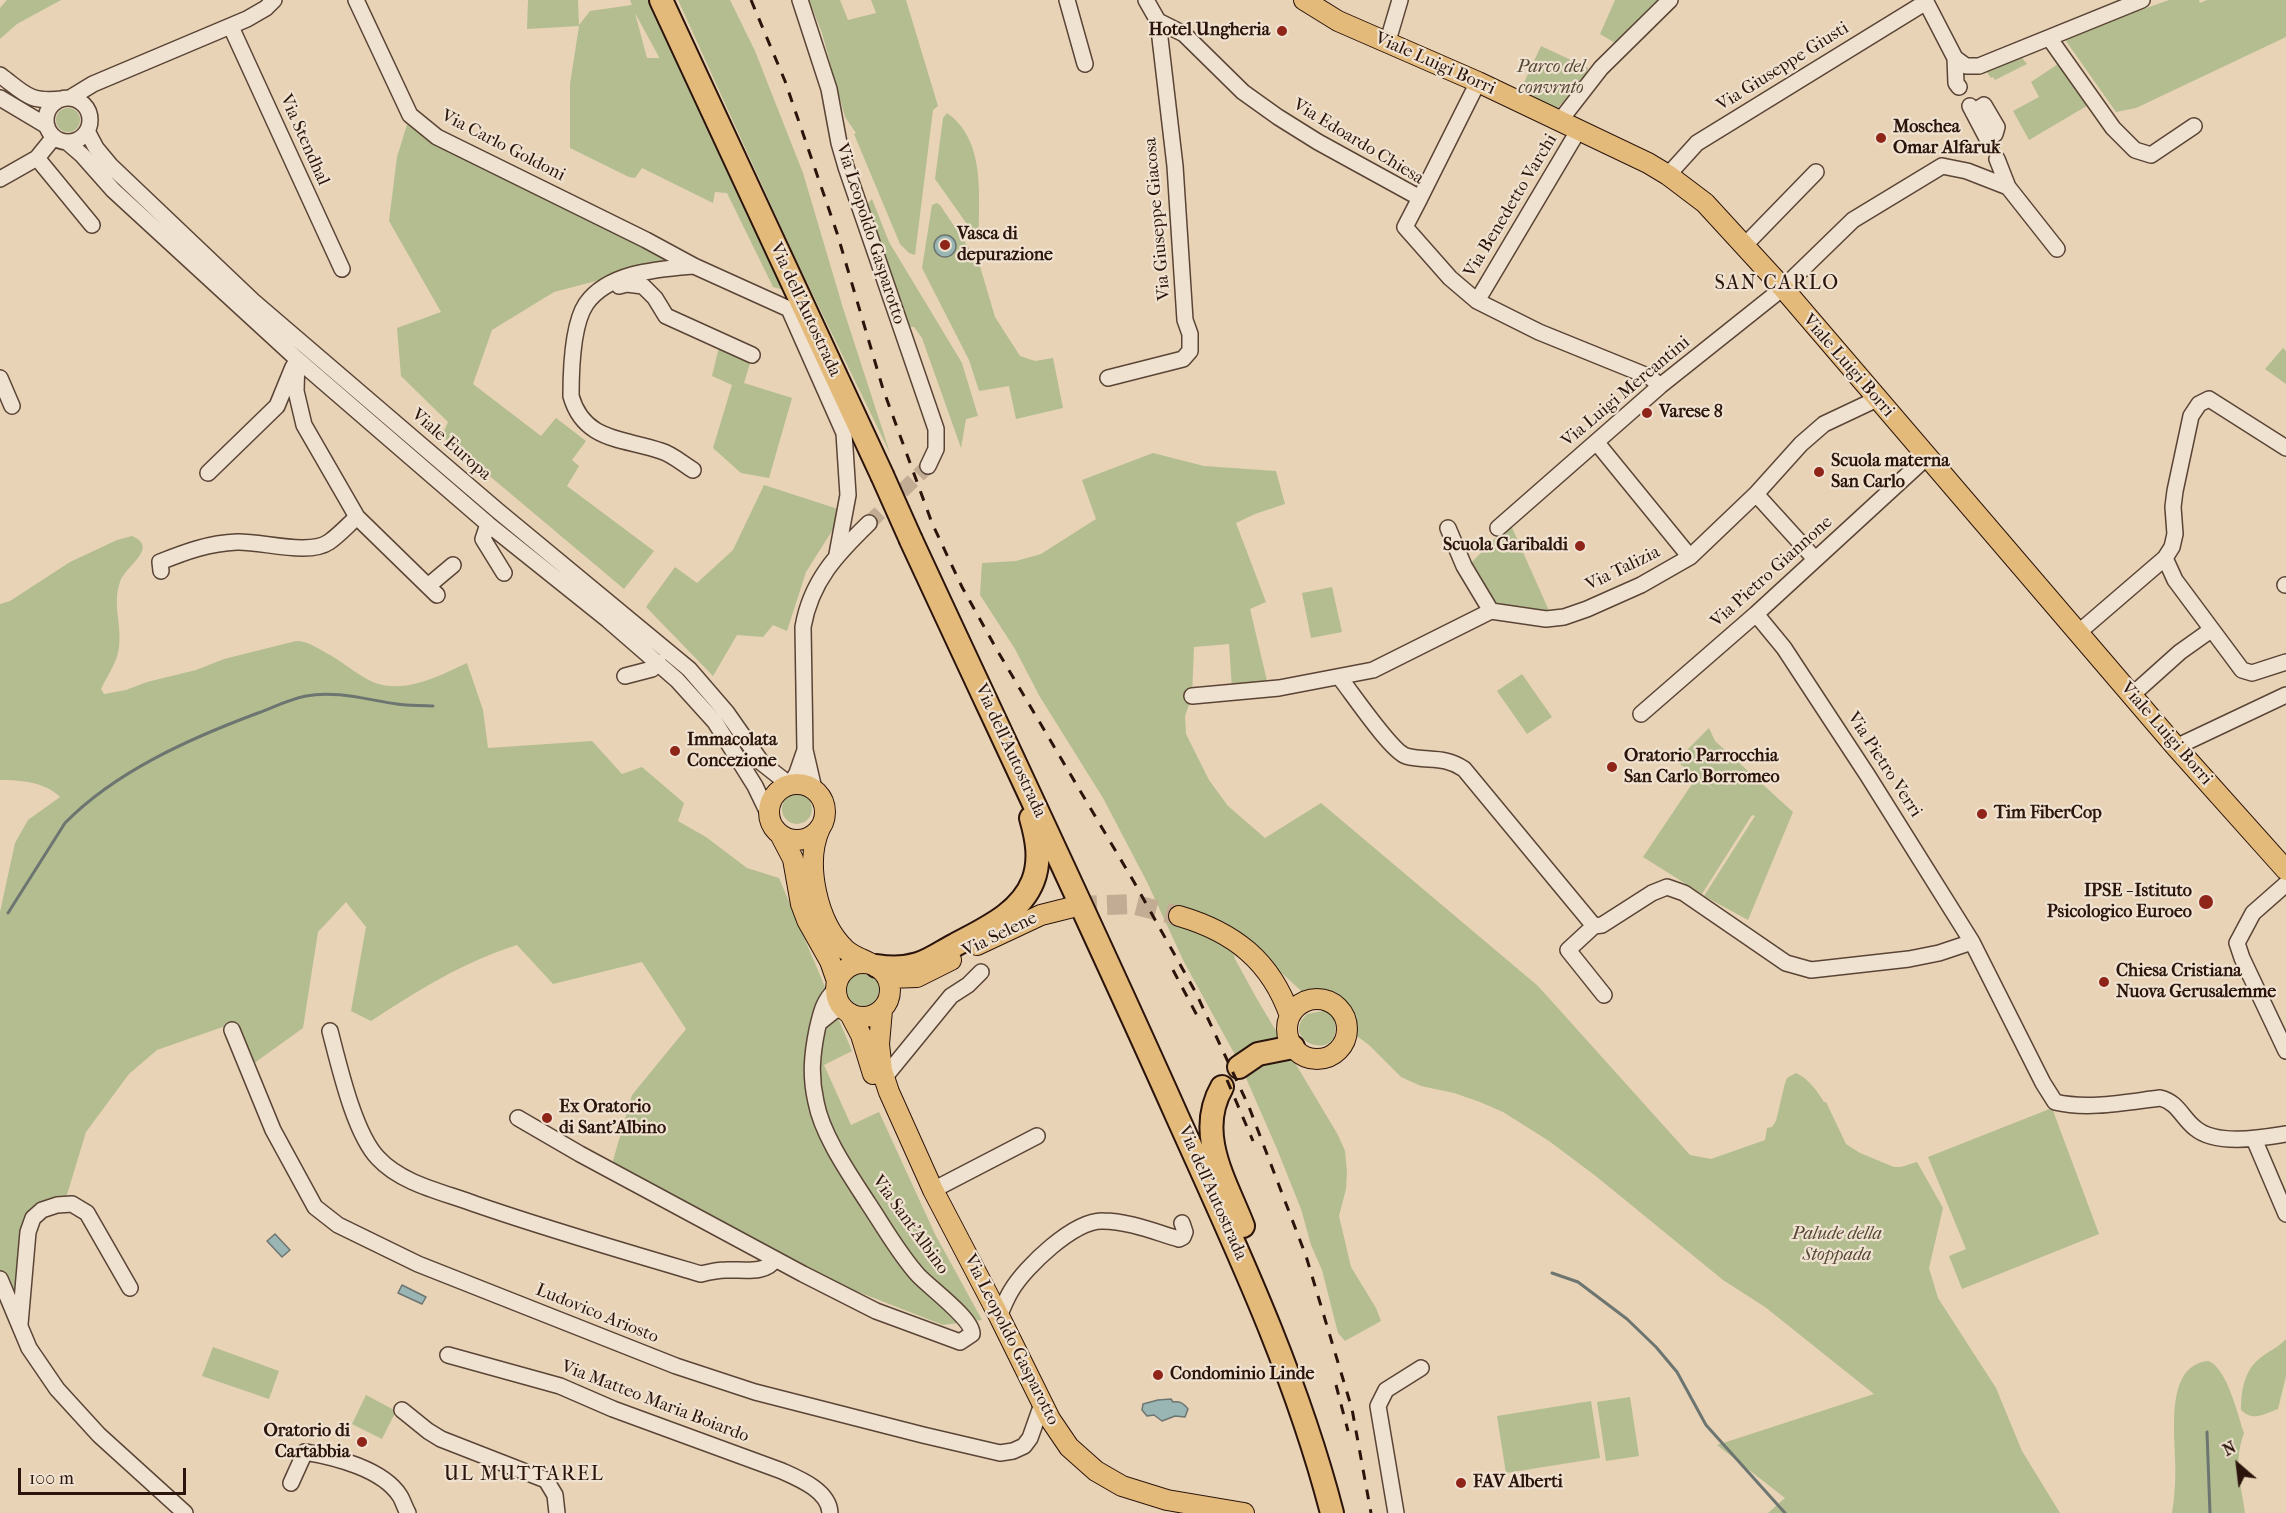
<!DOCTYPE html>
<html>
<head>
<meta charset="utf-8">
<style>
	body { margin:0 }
	#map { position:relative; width:2286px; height:1513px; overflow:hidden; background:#e8d3b6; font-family:"IM FELL French Canon",serif }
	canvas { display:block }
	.north { position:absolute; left:2208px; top:1435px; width:60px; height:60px; -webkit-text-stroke:4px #f0e2d0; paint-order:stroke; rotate:332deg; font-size:16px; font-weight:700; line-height:24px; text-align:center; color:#2b140b }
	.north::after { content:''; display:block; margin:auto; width:21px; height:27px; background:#2b140b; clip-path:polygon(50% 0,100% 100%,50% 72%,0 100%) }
	.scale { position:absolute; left:18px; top:1468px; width:168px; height:27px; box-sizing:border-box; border:3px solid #2b140b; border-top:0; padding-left:8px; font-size:18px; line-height:21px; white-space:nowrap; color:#2b140b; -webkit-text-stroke:4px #f0e2d0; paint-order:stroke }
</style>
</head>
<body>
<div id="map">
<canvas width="2286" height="1513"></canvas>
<div class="north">N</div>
<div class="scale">100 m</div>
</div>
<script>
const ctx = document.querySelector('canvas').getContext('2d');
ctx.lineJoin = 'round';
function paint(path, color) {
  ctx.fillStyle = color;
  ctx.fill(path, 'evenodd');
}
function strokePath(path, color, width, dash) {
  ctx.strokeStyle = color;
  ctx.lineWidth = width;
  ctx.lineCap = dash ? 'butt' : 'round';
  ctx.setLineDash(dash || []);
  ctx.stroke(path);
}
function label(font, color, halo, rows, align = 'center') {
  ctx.font = font + ' "IM FELL French Canon",serif';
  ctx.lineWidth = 4.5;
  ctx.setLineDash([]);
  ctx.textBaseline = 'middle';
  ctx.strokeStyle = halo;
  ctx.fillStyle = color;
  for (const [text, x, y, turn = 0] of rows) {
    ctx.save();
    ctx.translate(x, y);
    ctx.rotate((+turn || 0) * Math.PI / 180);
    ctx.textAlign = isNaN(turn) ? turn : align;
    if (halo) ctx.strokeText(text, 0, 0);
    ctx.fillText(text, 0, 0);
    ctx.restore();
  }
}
paint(new Path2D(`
	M 7,0 L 61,0 L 17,24 L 0,39 L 0,8 Z
	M 528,0 L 578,0 L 579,25 L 590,11 L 632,5 L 630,0 L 652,0 L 787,291 L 773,287 L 727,193 L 715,192 L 713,203 L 642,168 L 635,178 L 629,177 L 570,148 L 570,84 L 579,26 L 527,29 ZM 635,13 L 659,57 L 659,58 L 647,58 Z
	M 678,0 L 730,0 L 755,51 L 803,173 L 843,308 L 890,453 L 797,262 Z
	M 809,0 L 840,0 L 848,20 L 876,13 L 871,0 L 906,0 L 938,106 L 933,110 L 915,255 L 909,253 L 900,244 L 854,134 L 856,133 L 845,117 L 822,33 Z
	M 1615,0 L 1664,0 L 1615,43 L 1600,34 Z
	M 2169,0 L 2199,0 L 2200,3 L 2207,0 L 2286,0 L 2286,37 L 2136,108 L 2116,112 L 2066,41 L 2068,36 Z
	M 1541,46 L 1588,68 L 1585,76 L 1557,109 L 1521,89 Z
	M 2022,58 L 2027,64 L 1995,80 L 1993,77 L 1991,78 L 1986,71 Z
	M 2061,62 L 2090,104 L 2029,140 L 2013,111 L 2039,97 L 2031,82 Z
	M56 120a12 12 0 1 1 24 0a12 12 0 1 1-24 0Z
	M 947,113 C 987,141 978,197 979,241 L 935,179 L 943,118 Z
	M 410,115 L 680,259 L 554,292 L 492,330 L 473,384 L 541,436 L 556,418 L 586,441 L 572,460 L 579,466 L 567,486 L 654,551 L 624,589 L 442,436 L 448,422 L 401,376 L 397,328 L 441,312 L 389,221 L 397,157 Z
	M 872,199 L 889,242 L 962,363 L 978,416 L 966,419 L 961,448 L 922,338 L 914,327 L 905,326 L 866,205 Z
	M 937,203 L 940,205 L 979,263 L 995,317 L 1020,356 L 1035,361 L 1053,358 L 1063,408 L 1016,419 L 1009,386 L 979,391 L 969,360 L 922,268 L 932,205 Z
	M 719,347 L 750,363 L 744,383 L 792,398 L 769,478 L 741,473 L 713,448 L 732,385 L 712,376 Z
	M 2283,348 L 2286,351 L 2286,384 L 2265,369 Z
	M 1153,453 L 1204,466 L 1276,471 L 1285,504 L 1255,514 L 1236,523 L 1266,602 L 1250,609 L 1268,685 L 1232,689 L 1229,644 L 1194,647 L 1192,696 L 1185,716 L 1186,734 L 1209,780 L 1228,806 L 1265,838 L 1321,803 L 1538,986 L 1690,1155 L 1711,1159 L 1765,1140 L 1767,1128 L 1772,1127 L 1776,1121 L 1785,1083 L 1787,1078 L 1796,1073 C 1809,1079 1817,1091 1824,1102 L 1826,1102 L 1846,1144 L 1860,1153 L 1894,1167 L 1901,1167 L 1917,1162 L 1943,1208 L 1929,1268 L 1938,1298 L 1996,1388 L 2022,1451 L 2060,1513 L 1768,1513 L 1785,1498 L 1717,1445 L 1874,1394 L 1765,1307 L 1723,1280 L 1597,1177 L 1549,1141 L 1503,1112 L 1480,1102 L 1454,1093 L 1421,1086 L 1401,1077 L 1369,1045 L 1334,1019 C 1346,1065 1276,1043 1307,1014 L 1323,1011 L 1273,965 L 1233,951 L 1235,959 L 1257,999 L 1338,1135 L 1345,1151 L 1347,1172 L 1346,1189 L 1339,1216 L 1351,1267 L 1376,1308 L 1381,1321 L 1345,1341 L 1338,1333 L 1322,1270 L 1311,1245 L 1301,1209 L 1277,1149 L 1239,1062 L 1184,962 L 1147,882 L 1103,798 L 1040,697 L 1015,649 L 980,595 L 982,563 L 1016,561 L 1041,554 L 1096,519 L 1082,480 Z
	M 764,485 L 841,510 L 832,531 L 806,572 L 787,631 L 773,625 L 763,637 L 737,635 L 713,676 L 646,607 L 675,567 L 697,583 L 733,550 Z
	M 1510,523 L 1550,613 L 1497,605 L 1470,564 Z
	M 132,536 C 160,548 125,566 120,582 C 112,603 122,625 119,647 C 118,661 107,676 101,689 L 104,694 L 126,690 L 147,682 L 196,670 L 224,659 L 296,641 C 308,641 319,649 330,655 C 342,662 353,671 365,678 C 398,698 437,677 467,663 L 483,710 L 488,748 L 592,741 L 622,774 L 642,767 L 684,803 L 678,821 L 706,837 L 747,868 L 779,878 L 852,1051 L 824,1065 L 851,1125 L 879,1112 L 935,1234 L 982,1320 L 943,1325 L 838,1284 L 612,1164 L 632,1095 L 686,1029 L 642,962 L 553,984 L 517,945 C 465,961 417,991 371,1021 L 351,1011 L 366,927 L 346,902 L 318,932 L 303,1028 L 253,1064 L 234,1023 L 157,1050 L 129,1074 L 86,1132 L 66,1198 L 39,1206 L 16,1298 L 0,1273 L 0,912 L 15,843 L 28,820 L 60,797 C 45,782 21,780 0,780 L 0,604 L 10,601 L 70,562 L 117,540 Z
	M 1332,587 L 1342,632 L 1311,638 L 1302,593 Z
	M 1522,674 L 1552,717 L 1527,734 L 1497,691 Z
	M 1709,728 L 1715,741 L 1793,812 L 1748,920 L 1704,896 L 1755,816 L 1752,815 L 1702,894 L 1643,857 L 1696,778 L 1715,790 L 1676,761 Z
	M782 809a15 15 0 1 1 30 0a15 15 0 1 1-30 0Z
	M847 990a16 16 0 1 1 32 0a16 16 0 1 1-32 0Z
	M 2052,1108 L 2099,1234 L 1962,1289 L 1949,1256 L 1966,1249 L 1928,1157 Z
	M 2286,1339 L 2286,1376 L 2278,1409 C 2263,1414 2254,1422 2241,1410 C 2241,1392 2244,1371 2259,1359 C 2268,1351 2278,1348 2286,1339 Z
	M 213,1347 L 279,1371 L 269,1399 L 202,1376 Z
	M 2208,1361 C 2227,1367 2238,1416 2244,1433 C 2233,1463 2241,1483 2245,1513 L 2172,1513 C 2175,1494 2176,1476 2175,1457 C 2175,1429 2166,1365 2208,1361 Z
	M 366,1395 L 396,1411 L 382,1439 L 352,1424 Z
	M 1630,1397 L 1639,1456 L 1606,1461 L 1597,1402 Z
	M 1591,1401 L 1600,1458 L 1506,1473 L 1497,1416 Z`), '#b3bd90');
const water = new Path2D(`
	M934 246a11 11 0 1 1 22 0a11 11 0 1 1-22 0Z
	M 275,1234 L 290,1250 L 282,1257 L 267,1241 Z
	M 402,1285 L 426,1297 L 422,1304 L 398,1293 Z
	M 1171,1399 L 1173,1402 C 1180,1401 1183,1403 1188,1409 L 1185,1417 L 1175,1416 L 1162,1421 L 1154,1415 L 1147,1416 L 1142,1410 L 1143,1404 L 1158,1400 Z`);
paint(water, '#99b6b5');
strokePath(water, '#6d7571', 1.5);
strokePath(new Path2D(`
	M 8,913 L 65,823 C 116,771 191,738 258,713 C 274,707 290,699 306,696 C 335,690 368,700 397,704 C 409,706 421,705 433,706
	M 1552,1273 L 1578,1282 L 1627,1319 L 1656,1347 L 1677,1372 L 1706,1425 L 1785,1513
	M 2207,1432 L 2210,1513`), '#6d7571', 3);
strokePath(new Path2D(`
	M 869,523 L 928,466`), '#c2ad94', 15, [15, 8]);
strokePath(new Path2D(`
	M 1077,906 L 1132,904 L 1179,916`), '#c2ad94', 20, [20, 10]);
const minor = new Path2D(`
	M 356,0 L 410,115 L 437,137 L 646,240 L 694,266 L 789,309 L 844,433 L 848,495 L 837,554
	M 800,0 L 829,89 L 839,143 L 846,167 L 936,429 L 936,449 L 928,466
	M 1067,0 L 1085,64
	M 1925,0 L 1955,58 L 1956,83 L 1959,87
	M 1158,21 L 1184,34 L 1243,92 L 1278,117 L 1318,142 L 1420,198 L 1405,227 L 1450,278 L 1477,301 L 1539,332 L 1650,377 L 1660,386
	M 231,27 L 342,269
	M 2050,39 L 2113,128 L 2135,150 L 2151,155 L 2194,126
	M 1387,44 L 1400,0
	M 1955,58 L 1966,66 L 1979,66 L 2142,0
	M 0,75 C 24,93 29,103 62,99
	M46 120a22 22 0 1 1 44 0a22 22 0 1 1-44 0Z
	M 0,98 L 47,126
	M 70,98 L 93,84 L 247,19 L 266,8 L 274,0
	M 1970,106 L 1991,146
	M 1973,112 L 1984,105 L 1997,127 L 1995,134 L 1987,138
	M 1559,122 L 1601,68 L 1670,0
	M 87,131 L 96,148 L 111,166 L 253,301 L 498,511 L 689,669 L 727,713 L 762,763 L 790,785 L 797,773 L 805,750
	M 54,137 L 37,158 L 92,225
	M 67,142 L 82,155 L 113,190 L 297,359 L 488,524 L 608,620 L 677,680 L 715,722 L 755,786 L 769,815
	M 1997,159 L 2008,187
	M 1668,175 L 1697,143 L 1926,2
	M 0,179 L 37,158
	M 1420,198 L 1478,82
	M 1744,246 L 1816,172
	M 619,286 L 627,284 L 643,286 L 655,298 L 666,316 L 752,355
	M 1477,301 L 1578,131
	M 297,359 L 296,391 L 304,425 L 357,517 L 437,595
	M 0,378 L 12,406
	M 1108,378 L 1183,359 L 1190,351 L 1190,334 L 1185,320 L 1175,166 L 1158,21 L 1146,0
	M 1597,443 L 1690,557
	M 693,470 C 683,464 672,454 661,451 C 624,438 584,442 571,396 C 571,371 572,325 586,304 C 608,272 659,269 694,266
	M 208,473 L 277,406 L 293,367
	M 1756,494 L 1815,559
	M 488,524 L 483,539 L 504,573
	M 1448,528 L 1464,566 L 1491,611
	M 1498,528 L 1660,386 L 1783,288 L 1853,220 L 1942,166 L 1967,171 L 2008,187 L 2057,249
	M 2165,558 L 2175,580 L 2242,670 L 2252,673 L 2286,662
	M 161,571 L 160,562 C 185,552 209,543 237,542 C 261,541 309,556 329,542 C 339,535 348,525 357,517
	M 2285,585 L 2286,585
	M 428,586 L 453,565
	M 1756,614 L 1784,648 L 1868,776 L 1972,942 L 2043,1083 L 2055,1102 C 2088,1110 2127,1102 2160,1098 C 2178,1102 2182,1118 2195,1128 C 2216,1146 2261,1138 2286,1134
	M 2079,632 L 2165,558 L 2172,547 L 2175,534 L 2173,507 L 2175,491 L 2191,416 L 2199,404 L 2209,399 L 2286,448
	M 625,676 L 652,669 L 658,662
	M 1340,678 C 1352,693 1391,751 1406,756 C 1428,762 1443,755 1464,769 L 1594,926
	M 2132,695 L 2180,652 L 2211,630
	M 1192,696 L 1279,688 L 1373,670 L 1491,611 L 1546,619 L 1564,617 L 1587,609 L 1641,585 L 1690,557 L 1756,494 L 1801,444 L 1824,424 L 1877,399
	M 1641,714 L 1756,614 L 1927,457
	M 2176,747 L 2286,695
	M 814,789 L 805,750 L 803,627 C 811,581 837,554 869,523
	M 2286,884 L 2253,913 L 2237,943 L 2242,958 L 2286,1051
	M 1604,995 L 1568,950 L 1594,926 L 1602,925 L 1652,893 L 1667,887 L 1684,893 L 1786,963 L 1811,970 L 1909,959 L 1939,953 L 1972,942
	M 819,1023 L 834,1011 L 844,1009
	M 232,1030 L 273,1130 L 315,1207 L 338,1225 L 418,1264 L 676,1366 L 755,1392 L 923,1435 L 1000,1453 L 1013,1451 L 1024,1446 L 1030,1438 L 1042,1404
	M 330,1031 C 339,1065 354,1133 378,1158 C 402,1184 443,1192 475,1204 C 550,1230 626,1252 701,1274 C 709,1272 718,1270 726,1270 C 741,1269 766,1275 775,1259
	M 884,1078 L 951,996 L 968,985 L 981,972
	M 518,1118 L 580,1154 L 803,1274 L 876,1311 L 960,1342 L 972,1334 C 973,1319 930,1288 918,1275 C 899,1254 884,1227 868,1203 C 850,1175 822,1135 816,1102 C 810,1076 812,1055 817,1030 C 821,1013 823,1001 836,989
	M 2254,1139 L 2286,1214
	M 933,1190 L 1037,1136
	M 0,1279 L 29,1348 L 57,1389 L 99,1435 L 185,1513
	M 999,1316 C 1003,1308 1006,1299 1011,1291 C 1025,1267 1074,1220 1103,1221 C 1128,1221 1155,1232 1179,1239 L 1183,1237 L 1185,1232 L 1182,1223
	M 20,1324 L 28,1232 L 33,1218 L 42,1210 L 57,1205 L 72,1204 L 87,1213 L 130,1288
	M 448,1355 L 560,1386 L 613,1409 L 782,1471 C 800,1479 829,1491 830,1513
	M 402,1410 L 428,1431 L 441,1439 L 546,1480 L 555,1495 L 557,1513
	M 291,1483 L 305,1452 C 335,1457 383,1469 400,1496 C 403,1501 405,1508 408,1513
	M 1396,1513 L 1378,1406 L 1386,1390 L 1421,1368`);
const major = new Path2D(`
	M 1304,0 L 1338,21 L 1478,82 L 1648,163 L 1668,175 L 1705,203 L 1783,288 L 2176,747 L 2286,870
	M769 812a28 28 0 1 1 56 0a28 28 0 1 1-56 0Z
	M 820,828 C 804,863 817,923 846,950 C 853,956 862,959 870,963
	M 781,836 L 793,859 L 801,904 L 807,920 L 830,961 L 837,981
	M 1179,916 C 1234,932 1271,961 1290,1016
	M 977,945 L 1041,915 L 1077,906
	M836 990a27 27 0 1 1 54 0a27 27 0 1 1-54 0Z
	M 888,978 L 917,977 L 951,960
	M1287 1029a30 30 0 1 1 60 0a30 30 0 1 1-60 0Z
	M 882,1010 L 879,1044 L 882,1071 L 889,1092 L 933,1190 L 999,1316 L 1050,1419 L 1069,1447 L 1096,1471 L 1122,1486 L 1167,1500 L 1244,1513
	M 850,1014 L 861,1035 L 873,1074`);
const highway = new Path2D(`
	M 661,0 L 882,475
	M 911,540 C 1000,732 1091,923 1177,1116 C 1236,1247 1296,1374 1332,1513
	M 877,966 C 890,968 905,968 918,964 C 931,960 943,951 955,945 C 984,929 1020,914 1033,881 C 1041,860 1037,839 1031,818
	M 1239,1067 L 1258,1054 L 1293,1047
	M 1222,1087 C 1195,1134 1226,1182 1243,1226`);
strokePath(minor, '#5a4436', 18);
strokePath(major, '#2b140b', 22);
strokePath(highway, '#2b140b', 26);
strokePath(minor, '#f0e2d0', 15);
strokePath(major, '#e4ba7b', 20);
strokePath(highway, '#e4ba7b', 22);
strokePath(new Path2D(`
	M 751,0 L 785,81 L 837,233 L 883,389 L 932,523 L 962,587 L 997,650 L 1134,882 L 1196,993 L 1249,1107 L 1306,1256 L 1352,1409 L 1371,1513
	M 1173,970 L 1201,1023
	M 1227,1080 L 1253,1141
	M 1336,1385 L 1348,1431`), '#2b140b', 3, [10, 10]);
const highwayBridge = new Path2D(`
	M 882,475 L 911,540`);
strokePath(highwayBridge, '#2b140b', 26, []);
strokePath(highwayBridge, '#e4ba7b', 22);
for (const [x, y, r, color] of [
	[1282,31,6,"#8f2418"],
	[1881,138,6,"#8f2418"],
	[945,245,6,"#8f2418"],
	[1647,413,6,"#8f2418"],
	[1819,472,6,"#8f2418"],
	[1580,546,6,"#8f2418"],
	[675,751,6,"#8f2418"],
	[1612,767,6,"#8f2418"],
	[1982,814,6,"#8f2418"],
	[2206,902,8,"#8f2418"],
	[2104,982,6,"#8f2418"],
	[547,1118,6,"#8f2418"],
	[1158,1375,6,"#8f2418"],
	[362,1442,6,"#8f2418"],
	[1461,1483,6,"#8f2418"]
]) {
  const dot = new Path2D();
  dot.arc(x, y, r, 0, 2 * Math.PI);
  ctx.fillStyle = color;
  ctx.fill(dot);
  strokePath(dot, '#f0e2d0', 2);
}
label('bold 18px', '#2b140b', '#f0e2d0', [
	["Hotel Ungheria",1270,31,"right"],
	["Moschea",1893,128],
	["Omar Alfaruk",1893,149],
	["Vasca di",957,235],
	["depurazione",957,256],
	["Varese 8",1659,413],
	["Scuola materna",1831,462],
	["San Carlo",1831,483],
	["Scuola Garibaldi",1568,546,"right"],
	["Immacolata",687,741],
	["Concezione",687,762],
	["Oratorio Parrocchia",1624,757],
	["San Carlo Borromeo",1624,778],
	["Tim FiberCop",1994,814],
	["IPSE - Istituto",2192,892,"right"],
	["Psicologico Euroeo",2192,913,"right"],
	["Chiesa Cristiana",2116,972],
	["Nuova Gerusalemme",2116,993],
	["Ex Oratorio",559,1108],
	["di Sant'Albino",559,1129],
	["Condominio Linde",1170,1375],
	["Oratorio di",350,1432,"right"],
	["Cartabbia",350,1453,"right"],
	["FAV Alberti",1473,1483]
], 'left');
label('18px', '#2b140b', '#f0e2d0', [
	["Viale Luigi Borri",1435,64,24],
	["Via Giuseppe Giusti",1783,67,-32],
	["Via Stendhal",304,140,66],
	["Via Edoardo Chiesa",1358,142,31],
	["Via Carlo Goldoni",503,146,27],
	["Via Benedetto Varchi",1511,206,-59],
	["Via Giuseppe Giacosa",1158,219,-95],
	["Via Leopoldo Gasparotto",870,234,72],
	["Via dell'Autostrada",805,310,65],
	["Viale Luigi Borri",1848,366,49],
	["Via Luigi Mercantini",1626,392,-40],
	["Viale Europa",451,445,41],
	["Via Talizia",1623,569,-26],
	["Via Pietro Giannone",1772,572,-42],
	["Viale Luigi Borri",2166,734,49],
	["Via dell'Autostrada",1010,751,65],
	["Via Pietro Verri",1884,765,57],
	["Via Selene",1000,935,-26],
	["Via dell'Autostrada",1212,1193,66],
	["Via Sant'Albino",910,1225,54],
	["Ludovico Ariosto",597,1314,22],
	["Via Leopoldo Gasparotto",1011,1340,63],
	["Via Matteo Maria Boiardo",655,1402,21]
]);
label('italic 18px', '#544733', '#f0e2d0', [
	["Parco del",1551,68],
	["convrnto",1551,89],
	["Palude della",1837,1235],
	["Stoppada",1837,1256]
]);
ctx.letterSpacing = '1.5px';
label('20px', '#2b140b', '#f0e2d0', [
	["SAN CARLO",1777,284],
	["UL MUTTAREL",524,1475]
]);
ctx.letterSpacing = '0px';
</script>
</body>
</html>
